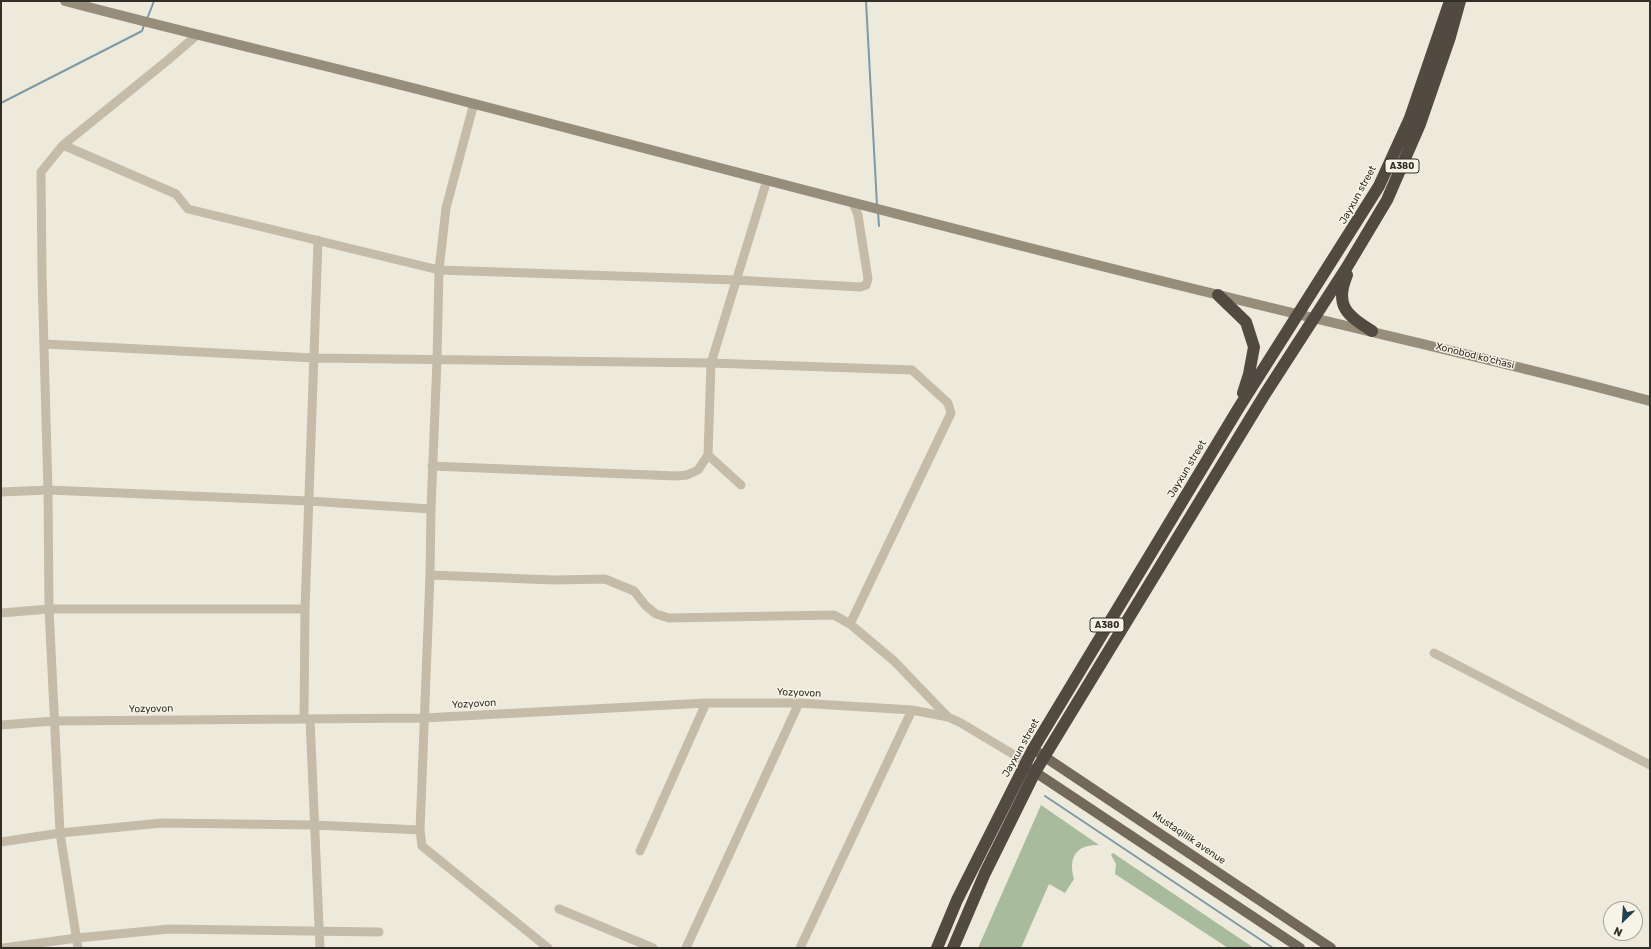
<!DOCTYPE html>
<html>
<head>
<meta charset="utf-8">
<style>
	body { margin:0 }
	#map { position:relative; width:1651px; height:949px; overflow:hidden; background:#eeeadb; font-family:Rubik,sans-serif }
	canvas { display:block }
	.frame { position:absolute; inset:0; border:2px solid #322e28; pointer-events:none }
	.north { position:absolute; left:1603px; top:901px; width:40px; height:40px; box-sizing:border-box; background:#f6f3e7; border:1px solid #a8a49b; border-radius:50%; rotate:205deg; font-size:11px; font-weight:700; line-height:16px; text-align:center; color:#322e28 }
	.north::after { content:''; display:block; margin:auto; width:14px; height:18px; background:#23404e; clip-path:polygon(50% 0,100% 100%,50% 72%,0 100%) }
</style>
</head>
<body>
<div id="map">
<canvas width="1651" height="949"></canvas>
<div class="frame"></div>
<div class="north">N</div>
</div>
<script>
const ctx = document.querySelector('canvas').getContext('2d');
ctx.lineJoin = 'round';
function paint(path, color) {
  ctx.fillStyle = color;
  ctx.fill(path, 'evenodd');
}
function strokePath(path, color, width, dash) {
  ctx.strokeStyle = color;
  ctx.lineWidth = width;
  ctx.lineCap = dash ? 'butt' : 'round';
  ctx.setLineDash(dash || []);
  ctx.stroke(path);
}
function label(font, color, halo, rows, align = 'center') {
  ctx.font = font + ' Rubik,sans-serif';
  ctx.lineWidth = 3;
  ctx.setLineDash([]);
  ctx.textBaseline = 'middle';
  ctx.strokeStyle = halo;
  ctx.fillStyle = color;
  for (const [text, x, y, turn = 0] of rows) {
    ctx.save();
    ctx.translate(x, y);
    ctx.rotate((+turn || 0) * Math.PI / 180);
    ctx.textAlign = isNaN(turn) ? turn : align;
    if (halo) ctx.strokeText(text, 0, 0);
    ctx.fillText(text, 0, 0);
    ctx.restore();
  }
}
paint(new Path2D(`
	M 1041,805 L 1099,845 C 1076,844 1068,858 1074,879 L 1065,893 L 1049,884 L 1021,948 L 978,948 Z
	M 1113,853 L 1254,948 L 1228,948 L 1115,874 L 1116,864 L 1111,855 Z`), '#a9bb9d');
strokePath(new Path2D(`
	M 866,1 L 877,205
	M 147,19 L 154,1
	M 1,103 L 142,31 L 144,25
	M 878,212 L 879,226
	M 1045,796 L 1273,948`), '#7e9aa7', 2);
strokePath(new Path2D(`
	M 474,103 L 446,208 L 439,270 L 437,360 L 431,509 L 430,575 L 420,830 L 422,846 L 548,948
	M 63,145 L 176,194 L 188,209 L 439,270 L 735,280 L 860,287 L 866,285 L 868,279 L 858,215 L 853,203
	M 44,344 L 314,358 L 711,363 L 912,370 L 948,403 L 951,413 L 850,624
	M 708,455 L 741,485
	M 432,466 L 676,476 L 687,475 L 698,470 L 708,455 L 711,363 L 767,180
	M 1,492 L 48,490 L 309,501 L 431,509
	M 430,575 L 554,580 L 605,579 L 634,591 L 646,606 L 656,614 L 669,618 L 834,615 L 850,624 L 894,661 L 948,717 L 961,723 L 1026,762
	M 1,613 L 49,609 L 305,609
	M 1434,653 L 1650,765
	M 304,719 L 305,609 L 318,240
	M 310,719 L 320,948
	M 1,725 L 54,721 L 424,718 L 706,703 L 799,703 L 912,710 L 948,717
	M 1,842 L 60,833 L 162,823 L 314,825 L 420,830
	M 640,851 L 706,703
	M 559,909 L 653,948
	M 3,948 L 77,938 L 169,929 L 379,932
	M 78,948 L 60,833 L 49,609 L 48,490 L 42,276 L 41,172 L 63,145 L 168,60 L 197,35
	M 686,948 L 799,703
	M 800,948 L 912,710`), '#c4bca9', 9);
strokePath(new Path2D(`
	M 65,1 C 197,36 331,66 463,101 C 715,166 966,234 1219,295 C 1363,331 1507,362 1650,401`), '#978d7b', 10);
strokePath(new Path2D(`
	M 1033,749 L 1331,948
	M 1029,768 L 1300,948`), '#72695b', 10);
strokePath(new Path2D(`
	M 1347,275 C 1334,306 1347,315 1372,331
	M 1218,295 L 1246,322 L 1254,347 L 1249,374 L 1243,393
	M 937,948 L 957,900 L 1033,749 L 1238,409 L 1379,186 L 1410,118 L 1450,1
	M 953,948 L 985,873 L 1035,772 L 1265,394 L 1347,267 L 1387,200 L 1420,124 L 1450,37 L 1460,1`), '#524a40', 12);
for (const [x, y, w] of [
	[1402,166,34],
	[1107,625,34]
]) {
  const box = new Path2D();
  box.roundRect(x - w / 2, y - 7, w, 14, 3);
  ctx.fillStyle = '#f6f3e7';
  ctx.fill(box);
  strokePath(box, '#322e28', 1);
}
label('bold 9px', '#322e28', null, [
	["A380",1402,166],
	["A380",1107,625]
]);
label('10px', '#322e28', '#f6f3e7', [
	["Jayxun street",1358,195,-61],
	["Xonobod ko'chasi",1475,356,14],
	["Jayxun street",1187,469,-59],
	["Yozyovon",799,693,2],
	["Yozyovon",474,704,-3],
	["Yozyovon",151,709,-1],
	["Jayxun street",1021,748,-61],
	["Mustaqillik avenue",1189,838,34]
]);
</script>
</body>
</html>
